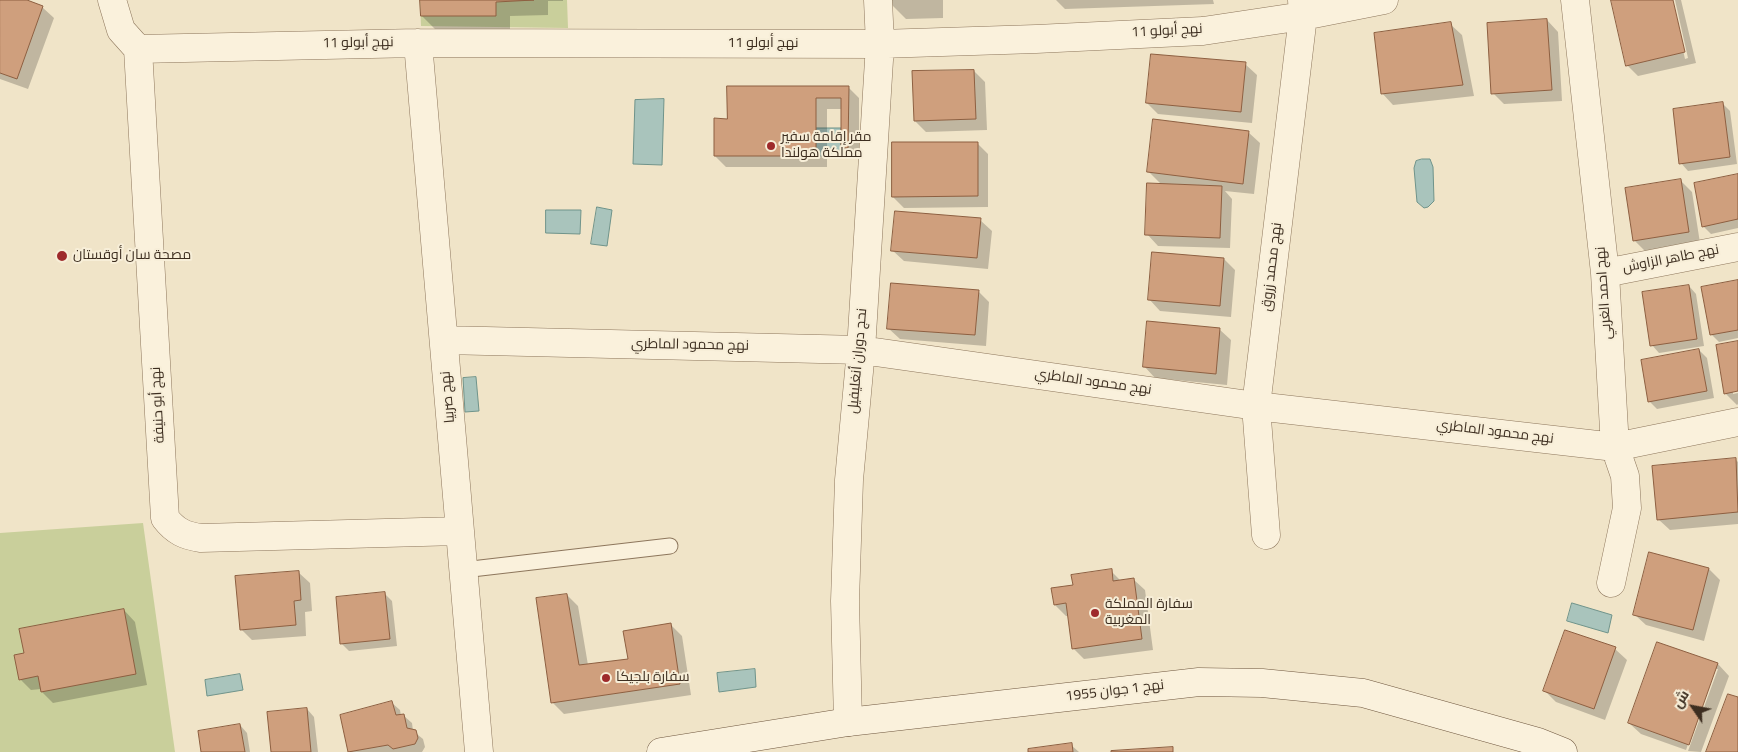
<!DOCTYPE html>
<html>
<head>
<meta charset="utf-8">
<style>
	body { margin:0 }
	#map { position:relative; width:1738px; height:752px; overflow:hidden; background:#f0e4c8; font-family:Georgia,Cairo,serif }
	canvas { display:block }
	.north { position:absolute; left:1668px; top:682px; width:50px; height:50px; -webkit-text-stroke:4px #f7eed8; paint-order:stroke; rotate:303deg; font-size:14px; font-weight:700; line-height:20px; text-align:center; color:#3d2e20 }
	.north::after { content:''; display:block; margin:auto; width:18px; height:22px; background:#3d2e20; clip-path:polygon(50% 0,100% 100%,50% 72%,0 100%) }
</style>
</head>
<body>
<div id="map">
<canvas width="1738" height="752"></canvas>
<div class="north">ش</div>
</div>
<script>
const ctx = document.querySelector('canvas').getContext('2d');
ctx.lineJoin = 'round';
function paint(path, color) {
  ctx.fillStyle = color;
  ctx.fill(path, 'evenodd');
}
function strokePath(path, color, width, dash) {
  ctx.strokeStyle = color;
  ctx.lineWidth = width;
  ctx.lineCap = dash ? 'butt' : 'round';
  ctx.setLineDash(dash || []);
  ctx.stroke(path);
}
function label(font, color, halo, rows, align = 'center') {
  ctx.font = font + ' Georgia,Cairo,serif';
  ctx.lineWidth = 4;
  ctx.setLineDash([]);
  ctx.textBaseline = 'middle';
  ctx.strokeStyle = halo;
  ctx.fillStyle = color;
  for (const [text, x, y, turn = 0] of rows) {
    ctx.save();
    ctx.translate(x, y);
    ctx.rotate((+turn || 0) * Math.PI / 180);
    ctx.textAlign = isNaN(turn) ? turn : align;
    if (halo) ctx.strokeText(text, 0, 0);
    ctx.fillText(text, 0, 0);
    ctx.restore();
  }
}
paint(new Path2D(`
	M 420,0 L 567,0 L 568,28 L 421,26 Z
	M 143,523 L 175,752 L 0,752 L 0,533 Z`), '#c9cf9b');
const water = new Path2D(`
	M 664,99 L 662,165 L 633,164 L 635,100 Z
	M 816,128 L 841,128 L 841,156 L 816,156 Z
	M 1422,159 L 1430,159 L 1433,167 L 1434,201 L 1428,207 L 1424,208 L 1417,202 L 1414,168 L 1416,161 Z
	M 597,207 L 612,210 L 607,246 L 591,244 Z
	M 546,210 L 581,210 L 580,234 L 546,233 Z
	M 476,377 L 479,411 L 465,412 L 463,378 Z
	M 1572,603 L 1612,615 L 1608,633 L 1567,621 Z
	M 755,669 L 756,687 L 719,692 L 717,673 Z
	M 240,674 L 243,690 L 207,696 L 205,680 Z`);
paint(water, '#a9c4bc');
strokePath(water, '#6f938a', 1);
paint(new Path2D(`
	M 0,0 L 23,0 L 42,7 L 54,18 L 28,89 L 0,79 Z
	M 422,0 L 563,0 L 563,1 L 548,1 L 548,15 L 510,16 L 510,29 L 436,30 L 422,16 Z
	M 887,0 L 943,0 L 943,18 L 906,19 Z
	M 1056,0 L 1213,0 L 1214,4 L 1065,9 Z
	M 1613,0 L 1672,0 L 1685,59 L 1688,58 L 1675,0 L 1681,0 L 1696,63 L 1638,76 L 1627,65 Z
	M 1547,20 L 1558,32 L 1562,101 L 1504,104 L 1493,93 Z
	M 1450,24 L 1462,35 L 1474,96 L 1393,105 L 1382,93 Z
	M 1245,64 L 1257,75 L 1252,123 L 1158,114 L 1147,103 Z
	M 974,71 L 985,82 L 987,130 L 926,132 L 915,121 Z
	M 848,87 L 859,98 L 859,159 L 854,159 L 842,147 L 842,109 L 827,109 L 827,167 L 726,167 L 715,156 L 728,120 Z
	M 1722,103 L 1730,111 L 1737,164 L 1688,171 L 1681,163 Z
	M 1248,132 L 1260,143 L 1254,194 L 1225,191 L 1232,199 L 1230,248 L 1158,246 L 1147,234 L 1162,185 L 1149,172 Z
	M 977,143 L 988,154 L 988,207 L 904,208 L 893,197 Z
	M 1738,175 L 1738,228 L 1711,234 L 1703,226 Z
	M 1681,181 L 1692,192 L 1700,243 L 1646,252 L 1635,241 Z
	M 980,220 L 992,231 L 988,269 L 904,261 L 892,250 Z
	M 1224,259 L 1235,270 L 1231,317 L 1160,311 L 1149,299 Z
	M 1738,281 L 1738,338 L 1719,342 L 1711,334 Z
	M 1689,286 L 1696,294 L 1704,346 L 1659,353 L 1652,345 Z
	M 978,291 L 989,302 L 986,346 L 900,339 L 888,328 Z
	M 1219,329 L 1231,340 L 1227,385 L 1155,378 L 1144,366 Z
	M 1738,342 L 1738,390 L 1733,391 L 1733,394 L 1738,393 L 1738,404 L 1737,405 L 1725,393 Z
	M 1699,350 L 1707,358 L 1714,398 L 1657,409 L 1649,401 Z
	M 1735,459 L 1738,462 L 1738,524 L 1670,530 L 1658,519 Z
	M 1650,554 L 1709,569 L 1720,580 L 1704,641 L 1646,625 L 1634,614 Z
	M 1111,571 L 1121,581 L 1133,579 L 1145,590 L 1153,650 L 1084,659 L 1073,648 L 1069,616 L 1066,616 L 1055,605 L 1074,586 Z
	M 298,572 L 310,583 L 312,611 L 305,612 L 306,636 L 252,640 L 241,629 Z
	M 385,594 L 392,601 L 397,646 L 349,651 L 341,643 Z
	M 567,595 L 578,606 L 588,665 L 629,660 L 671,625 L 682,636 L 691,695 L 564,714 L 552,702 Z
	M 124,610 L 135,622 L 147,685 L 53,703 L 42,692 L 41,689 L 31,690 L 20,679 Z
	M 1658,643 L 1718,664 L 1729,676 L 1701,752 L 1688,751 L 1718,669 L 1715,669 L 1686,750 L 1641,734 L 1629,723 Z
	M 1615,649 L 1627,660 L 1605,720 L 1556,702 L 1545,691 Z
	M 392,703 L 400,710 L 401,716 L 404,716 L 412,723 L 413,731 L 423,739 L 425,747 L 422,752 L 350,752 L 349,751 Z
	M 307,709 L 314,717 L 318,752 L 272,752 Z
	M 240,725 L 247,733 L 250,752 L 203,752 Z
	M 1071,745 L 1079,752 L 1030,752 Z`), '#0003');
const building = new Path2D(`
	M 0,0 L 27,0 L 43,6 L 17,79 L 0,73 Z
	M 420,0 L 534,0 L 496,2 L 496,16 L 421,16 Z
	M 1611,0 L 1673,0 L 1685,52 L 1626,66 Z
	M 1547,19 L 1552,90 L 1491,94 L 1487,23 Z
	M 1451,22 L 1463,85 L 1381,94 L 1374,33 Z
	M 1151,54 L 1246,62 L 1241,112 L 1146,103 Z
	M 974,70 L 976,119 L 914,121 L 912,71 Z
	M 727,86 L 849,86 L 848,148 L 841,148 L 841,98 L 816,98 L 816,156 L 714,156 L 714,118 L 727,119 Z
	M 1723,102 L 1730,157 L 1679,164 L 1673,109 Z
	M 1153,119 L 1249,131 L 1243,184 L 1147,172 Z
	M 892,142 L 978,142 L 978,196 L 892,197 Z
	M 1738,174 L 1738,219 L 1702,227 L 1694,183 Z
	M 1681,179 L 1689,232 L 1633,241 L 1625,188 Z
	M 1147,183 L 1222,186 L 1220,238 L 1145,235 Z
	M 895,211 L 981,218 L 977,258 L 891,251 Z
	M 1152,252 L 1224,258 L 1220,306 L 1148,300 Z
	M 1738,280 L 1738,330 L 1710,335 L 1701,287 Z
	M 891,283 L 979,290 L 975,335 L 887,329 Z
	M 1689,285 L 1697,339 L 1650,346 L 1642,292 Z
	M 1147,321 L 1220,328 L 1216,374 L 1143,367 Z
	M 1738,341 L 1738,391 L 1724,394 L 1716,345 Z
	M 1699,349 L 1707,391 L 1648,402 L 1641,360 Z
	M 1736,458 L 1738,512 L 1657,520 L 1652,466 Z
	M 1649,552 L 1709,568 L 1693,630 L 1633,615 Z
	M 1112,569 L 1113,581 L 1134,578 L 1142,639 L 1072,649 L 1066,603 L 1054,605 L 1051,588 L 1073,585 L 1071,575 Z
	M 299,571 L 301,600 L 294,601 L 296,625 L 240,630 L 235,576 Z
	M 385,592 L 390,639 L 340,644 L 336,597 Z
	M 567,594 L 579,665 L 628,659 L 623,631 L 671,623 L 680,684 L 551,703 L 536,598 Z
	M 124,609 L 136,674 L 41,692 L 38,676 L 19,680 L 14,655 L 24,653 L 19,629 Z
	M 1565,630 L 1616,647 L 1594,709 L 1543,691 Z
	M 1657,642 L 1718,663 L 1689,745 L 1628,723 Z
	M 1728,694 L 1738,697 L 1738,752 L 1706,752 Z
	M 392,701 L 396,715 L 404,714 L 407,728 L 416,730 L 418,738 L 415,744 L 393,749 L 388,745 L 348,752 L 340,715 Z
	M 307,708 L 311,752 L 271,752 L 267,712 Z
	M 240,724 L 245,752 L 201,752 L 198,731 Z
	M 1072,743 L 1073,752 L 1028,752 L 1028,749 Z
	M 1173,747 L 1173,752 L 1111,752 L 1111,751 Z`);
paint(building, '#cf9f7d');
strokePath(building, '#8d5f41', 1);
const lane = new Path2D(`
	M 463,570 L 670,546`);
const street = new Path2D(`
	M 112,0 L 121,30 L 138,49 L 165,518 C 175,531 185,536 201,538 L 459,531
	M 1575,0 L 1605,273 L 1615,447 L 1625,476 L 1627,508 L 1611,583
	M 418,43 L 479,752
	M 138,49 L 418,43 L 880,44 L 1036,39 L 1203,31 L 1303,16 L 1384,0
	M 1605,273 L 1738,247
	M 444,340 L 861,350 L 1256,406 L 1615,447 L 1738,422
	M 1266,535 L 1256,406 L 1303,16 L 1302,0
	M 848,722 L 845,601 L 849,480 L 861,350 L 880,44 L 878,0`);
const secondary = new Path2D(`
	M 661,752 L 848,722 L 1199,682 L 1262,683 L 1363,693 L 1538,742 L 1563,752`);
strokePath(lane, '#8d765c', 17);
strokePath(street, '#8d765c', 29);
strokePath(secondary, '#6f573f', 29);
strokePath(lane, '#faf1dc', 15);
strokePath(street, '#faf1dc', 28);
strokePath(secondary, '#faf1dc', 28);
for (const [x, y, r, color] of [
	[771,146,5,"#9e2a2b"],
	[62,256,6,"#9e2a2b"],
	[1095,613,5,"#9e2a2b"],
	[606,678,5,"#9e2a2b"]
]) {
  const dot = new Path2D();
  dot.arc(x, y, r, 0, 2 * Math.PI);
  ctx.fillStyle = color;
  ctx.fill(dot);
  strokePath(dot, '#f7eed8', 2);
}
label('14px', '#3d2e20', '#f7eed8', [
	["نهج أبولو 11",1167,32,-3],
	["نهج أبولو 11",358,44,-1],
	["نهج أبولو 11",763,44],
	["نهج طاهر الزاوش",1671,260,-11],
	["نهج محمد زروق",1273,267,-83],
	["نهج احمد الغربي",1605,293,-94],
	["نهج محمود الماطري",690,346,1],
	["نحج دوران أنغليفيل",859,361,-85],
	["نهج محمود الماطري",1093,383,8],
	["نهج صربيا",449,397,-95],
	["نهج أبو حنيفة",159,405,-93],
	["نهج محمود الماطري",1495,433,7],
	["نهج 1 جوان 1955",1115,692,-7]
]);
label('14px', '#3d2e20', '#f7eed8', [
	["مقر إقامة سفير",781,138],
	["مملكة هولندا",781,154],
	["مصحة سان أوقستان",73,256],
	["سفارة المملكة",1105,605],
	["المغربية",1105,621],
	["سفارة بلجيكا",616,678]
], 'left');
</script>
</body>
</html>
